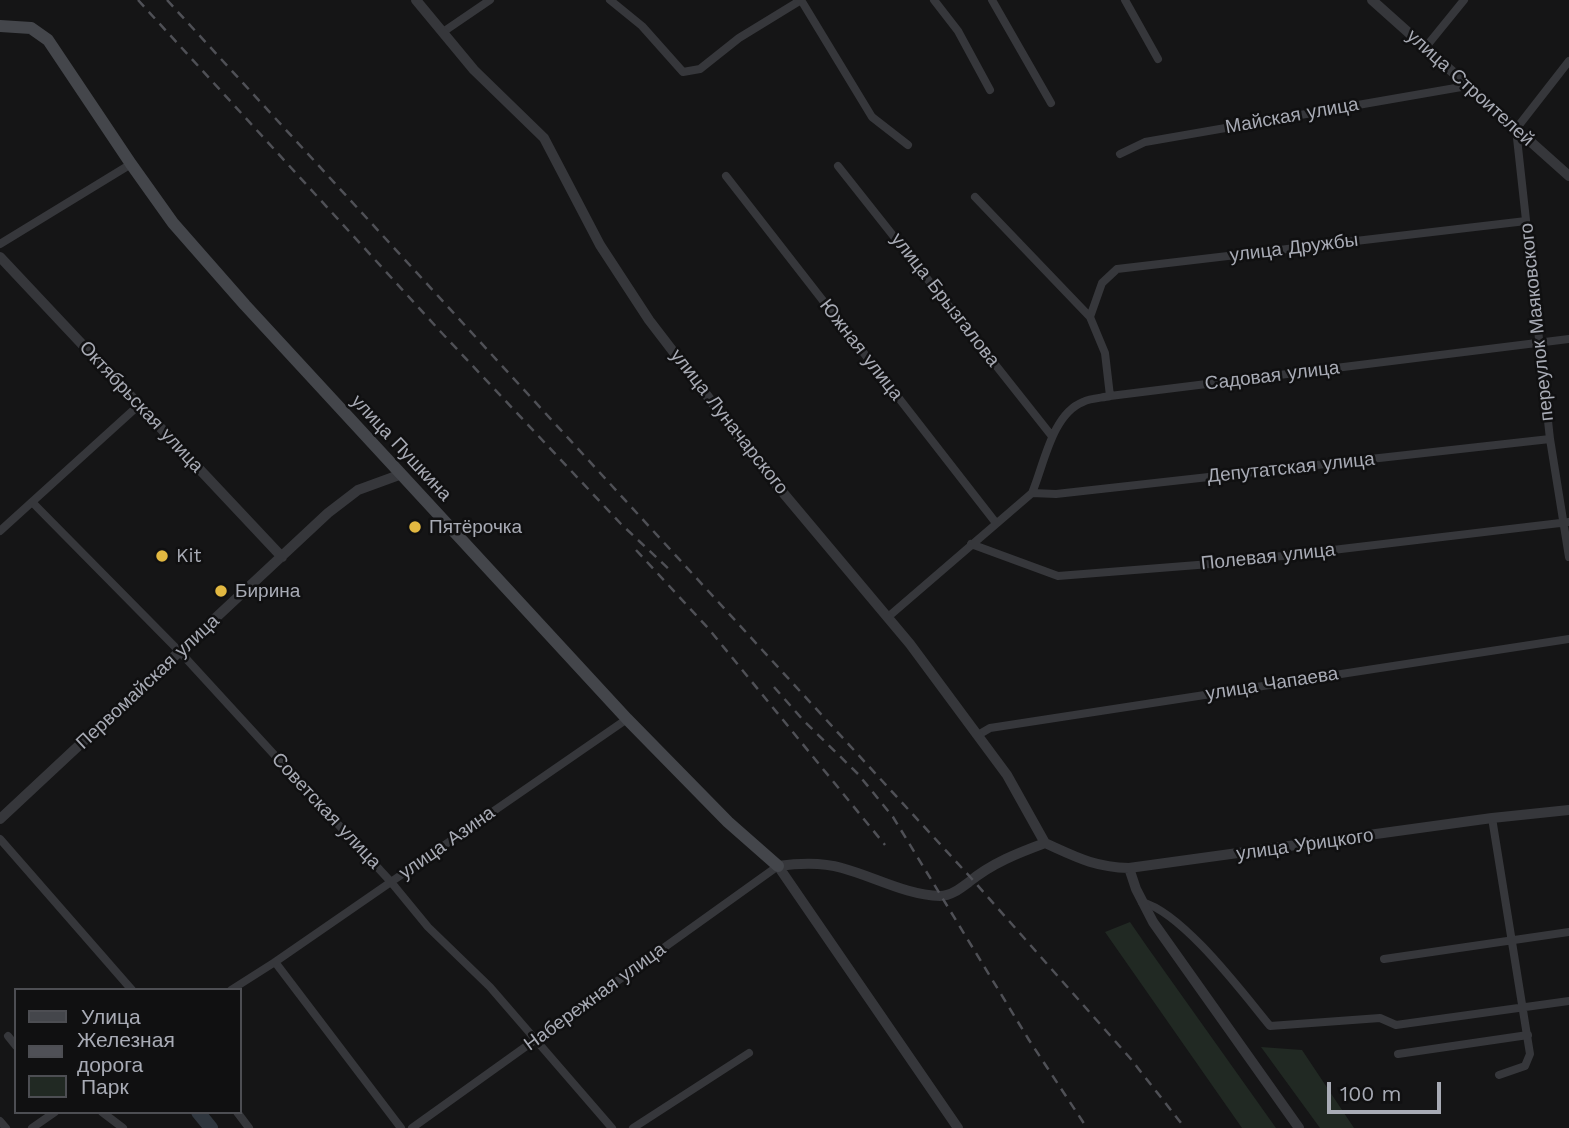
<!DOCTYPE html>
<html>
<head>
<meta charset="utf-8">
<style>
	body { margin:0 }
	#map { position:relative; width:1569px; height:1128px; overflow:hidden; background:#151516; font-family:"Work Sans",sans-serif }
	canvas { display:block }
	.legend { position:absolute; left:14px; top:988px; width:228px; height:126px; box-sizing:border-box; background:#101011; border:2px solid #4d4e53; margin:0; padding:9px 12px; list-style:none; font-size:21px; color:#a8abb5 }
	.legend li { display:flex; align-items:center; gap:14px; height:35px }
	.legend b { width:35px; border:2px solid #4d4e53 }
	.scale { position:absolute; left:1327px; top:1082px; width:114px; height:32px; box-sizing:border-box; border:4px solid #a8abb5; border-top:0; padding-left:9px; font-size:21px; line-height:24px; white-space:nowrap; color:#a8abb5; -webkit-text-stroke:5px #101011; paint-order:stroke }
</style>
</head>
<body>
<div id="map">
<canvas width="1569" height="1128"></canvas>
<ul class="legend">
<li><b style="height:9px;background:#44464b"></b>Улица</li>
<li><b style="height:9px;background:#4f5056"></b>Железная дорога</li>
<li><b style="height:19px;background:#212923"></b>Парк</li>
</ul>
<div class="scale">100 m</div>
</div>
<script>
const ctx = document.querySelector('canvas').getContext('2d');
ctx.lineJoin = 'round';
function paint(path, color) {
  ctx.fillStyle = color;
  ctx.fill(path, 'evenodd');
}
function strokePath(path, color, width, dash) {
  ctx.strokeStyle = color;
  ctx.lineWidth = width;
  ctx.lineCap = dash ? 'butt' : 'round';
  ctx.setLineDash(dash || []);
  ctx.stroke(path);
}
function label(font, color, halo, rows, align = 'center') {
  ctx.font = font + ' "Work Sans",sans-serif';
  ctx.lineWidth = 5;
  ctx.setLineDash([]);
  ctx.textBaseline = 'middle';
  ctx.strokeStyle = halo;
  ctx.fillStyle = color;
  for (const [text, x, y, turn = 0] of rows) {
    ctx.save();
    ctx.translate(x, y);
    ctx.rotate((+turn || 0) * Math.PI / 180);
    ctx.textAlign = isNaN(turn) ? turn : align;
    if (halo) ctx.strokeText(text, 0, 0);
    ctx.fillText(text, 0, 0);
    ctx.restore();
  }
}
paint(new Path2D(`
	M 1130,922 L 1148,948 L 1276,1128 L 1242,1128 L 1105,932 Z
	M 1261,1047 L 1302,1050 L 1354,1128 L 1320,1128 Z`), '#212923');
strokePath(new Path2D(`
	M 198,1112 L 211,1128`), '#2f363e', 14);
strokePath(new Path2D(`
	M 610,0 L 642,26 L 683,72 L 700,69 L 739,38 L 801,0
	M 801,0 L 872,117 L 908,145
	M 934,0 L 958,31 L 990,90
	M 992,0 L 1051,103
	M 1125,0 L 1158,59
	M 443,32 L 490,0
	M 1425,48 L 1464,0
	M 1569,61 L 1516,129 L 1550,439 L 1569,557
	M 1120,154 L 1145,142 L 1467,86
	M 838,166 L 1051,435
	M 726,176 L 996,523
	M 975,197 L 1090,317
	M 0,244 L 131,164
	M 1110,396 L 1105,353 L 1090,317 L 1102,283 L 1117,269 L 1526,221
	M 1032,493 L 1056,494 L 1550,439
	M 32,502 L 180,652 L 391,882 L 428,927 L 490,987 L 612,1128
	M 0,531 L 139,405
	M 971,544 L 1058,576 L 1223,563 L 1569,522
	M 888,617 L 1032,493 C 1044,465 1052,414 1083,402 C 1091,398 1102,398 1110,396 L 1569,339
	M 978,735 L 990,728 L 1569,639
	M 1492,818 L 1530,1054 L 1525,1066 L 1499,1075
	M 0,839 L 132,990
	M 1142,902 C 1183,913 1242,992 1270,1026 L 1380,1018 L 1396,1025 L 1569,1001
	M 1384,959 L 1569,932
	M 275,962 L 401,1128
	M 231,990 L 275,962 L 627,719
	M 8,1036 L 16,1046
	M 1398,1054 L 1528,1035
	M 102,1112 L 123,1128
	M 237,1112 L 249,1128
	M 0,1121 L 6,1128
	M 32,1128 L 55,1112
	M 412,1128 L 778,866
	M 633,1128 L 749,1053`), '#36373b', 8);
strokePath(new Path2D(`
	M 416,0 L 474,70 L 544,138 L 600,245 L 649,320 L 764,470 L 910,644 L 1007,775 L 1045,843
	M 1372,0 L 1569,176
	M 0,257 L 282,557
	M 0,819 L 328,513 L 358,490 L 399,475
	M 1045,843 C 1076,857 1094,867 1129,868 L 1492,818 L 1569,810
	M 1129,868 L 1136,889 L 1153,922 L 1299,1128
	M 958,1128 L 778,866 C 799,863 822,862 842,868 C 875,877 906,895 940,896 C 951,896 961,888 969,882 C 992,863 1018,853 1045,843`), '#36373b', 10);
strokePath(new Path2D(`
	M 0,26 L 31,28 L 48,40 L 131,164 L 173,223 L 245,305 L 627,719 L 728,822 L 778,866`), '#44464b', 12);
strokePath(new Path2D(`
	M 138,0 L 440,331 L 621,524 L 672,572
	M 167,0 L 972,879 L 1130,1058 L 1185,1128
	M 636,550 L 708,628 L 885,845
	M 774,687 L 803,720 L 858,774 L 893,817 L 1029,1040 L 1087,1128`), '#4f5056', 2.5, [9, 7]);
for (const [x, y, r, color] of [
	[415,527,7,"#e2b841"],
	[162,556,7,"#e2b841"],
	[221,591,7,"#e2b841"]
]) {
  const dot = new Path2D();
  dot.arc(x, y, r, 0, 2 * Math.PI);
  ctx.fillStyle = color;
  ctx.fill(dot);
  strokePath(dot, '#101011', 2.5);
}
label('19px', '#a8abb5', '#101011', [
	["улица Строителей",1470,88,42],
	["Майская улица",1292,116,-10],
	["улица Дружбы",1294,248,-7],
	["улица Брызгалова",945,300,52],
	["переулок Маяковского",1537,322,-96],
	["Южная улица",861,350,52],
	["Садовая улица",1272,376,-7],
	["Октябрьская улица",141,407,47],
	["улица Луначарского",729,422,52],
	["улица Пушкина",401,448,47],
	["Депутатская улица",1291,468,-6],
	["Полевая улица",1268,557,-6],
	["Первомайская улица",148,682,-43],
	["улица Чапаева",1272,684,-9],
	["Советская улица",326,811,47],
	["улица Азина",447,843,-35],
	["улица Урицкого",1305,845,-8],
	["Набережная улица",595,997,-36]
]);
label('19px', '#a8abb5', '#101011', [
	["Пятёрочка",429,527],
	["Kit",176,556],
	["Бирина",235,591]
], 'left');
</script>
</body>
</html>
